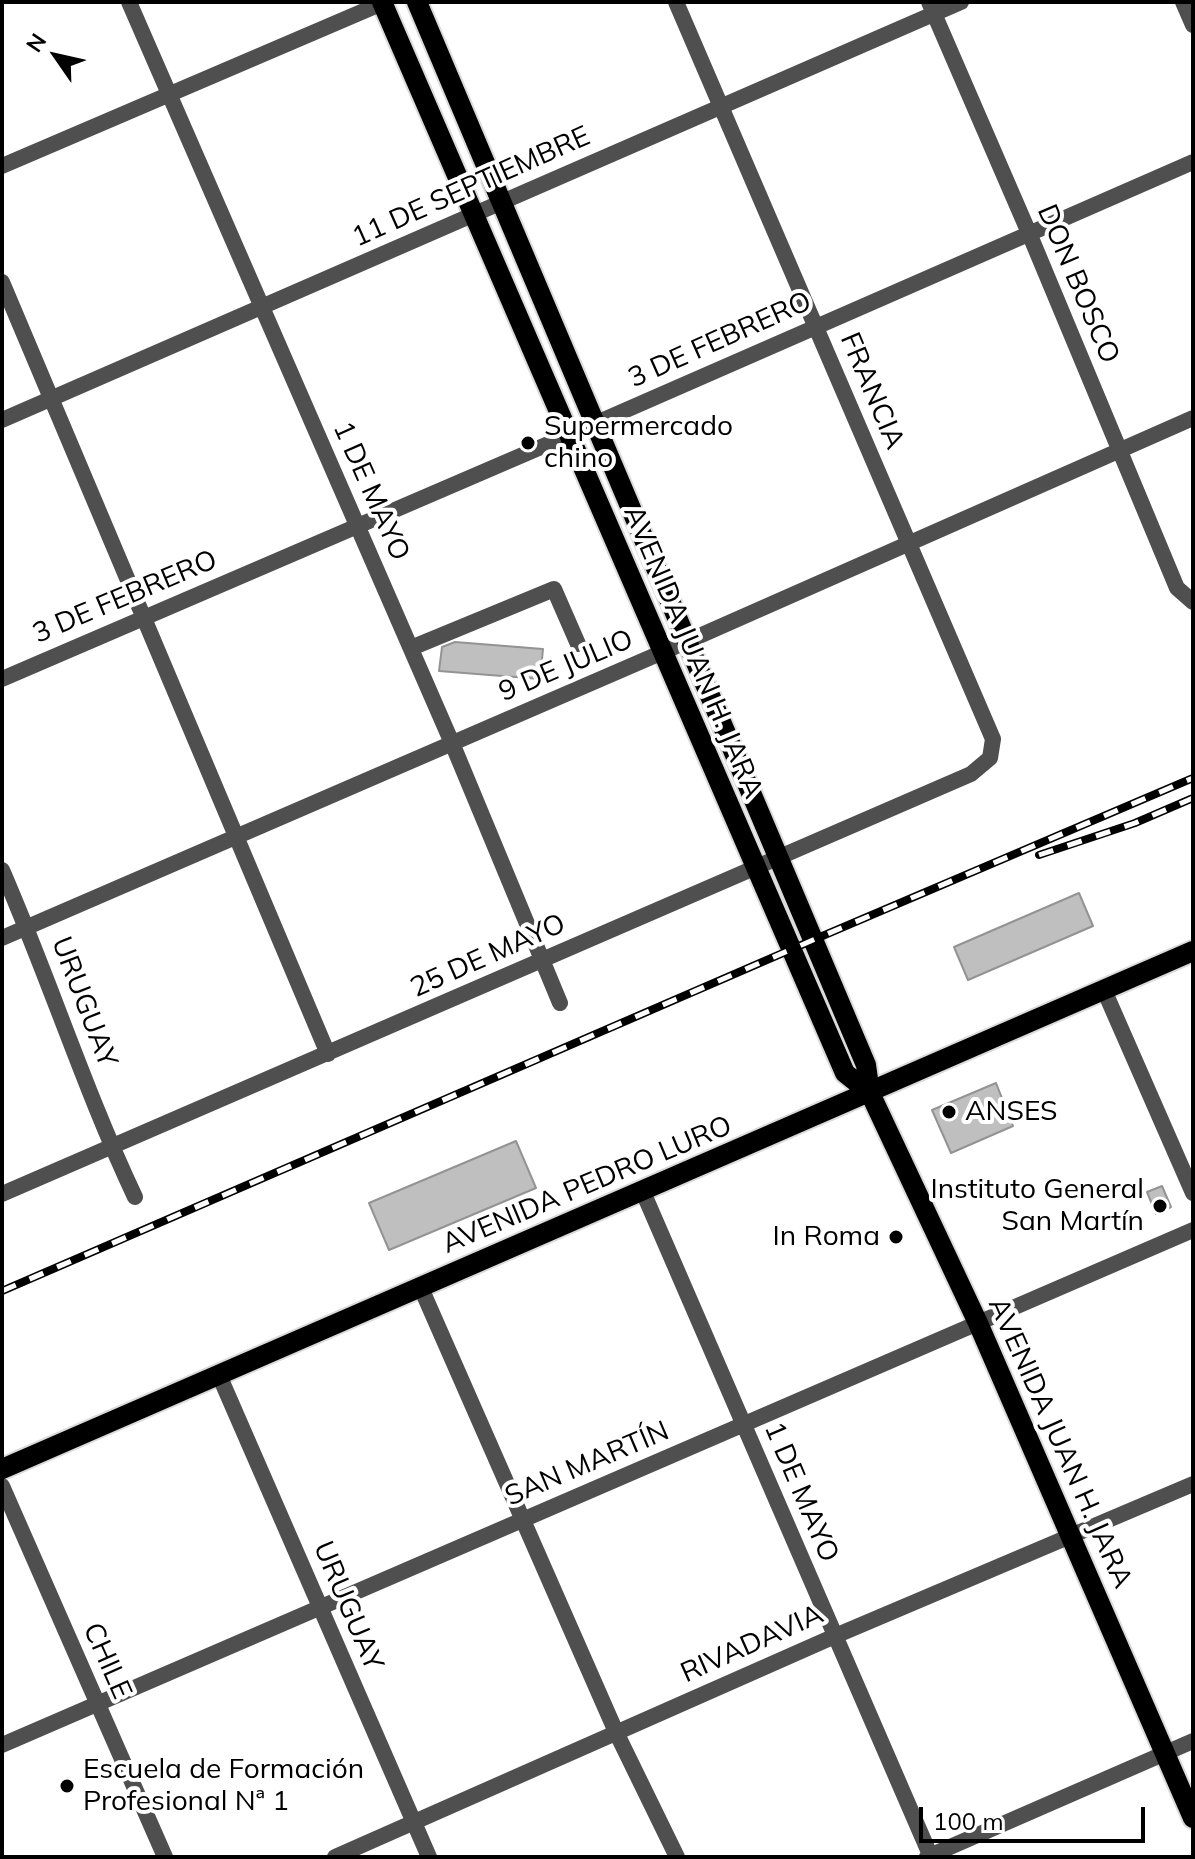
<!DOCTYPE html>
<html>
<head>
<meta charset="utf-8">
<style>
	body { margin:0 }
	#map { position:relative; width:1195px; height:1859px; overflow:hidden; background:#fff; font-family:Mulish,sans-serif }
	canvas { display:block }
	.frame { position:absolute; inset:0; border:4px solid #000; pointer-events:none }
	.north { position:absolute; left:16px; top:16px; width:80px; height:80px; -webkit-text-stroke:6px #fff; paint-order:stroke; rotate:304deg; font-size:22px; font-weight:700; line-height:32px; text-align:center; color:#000 }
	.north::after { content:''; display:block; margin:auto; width:28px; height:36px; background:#000; clip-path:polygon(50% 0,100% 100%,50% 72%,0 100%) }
	.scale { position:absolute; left:919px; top:1807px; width:226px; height:36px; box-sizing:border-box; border:4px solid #000; border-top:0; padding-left:10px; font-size:24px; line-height:28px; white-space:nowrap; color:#000; -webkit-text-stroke:6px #fff; paint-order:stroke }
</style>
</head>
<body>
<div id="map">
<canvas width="1195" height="1859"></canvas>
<div class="frame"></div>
<div class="north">N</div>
<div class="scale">100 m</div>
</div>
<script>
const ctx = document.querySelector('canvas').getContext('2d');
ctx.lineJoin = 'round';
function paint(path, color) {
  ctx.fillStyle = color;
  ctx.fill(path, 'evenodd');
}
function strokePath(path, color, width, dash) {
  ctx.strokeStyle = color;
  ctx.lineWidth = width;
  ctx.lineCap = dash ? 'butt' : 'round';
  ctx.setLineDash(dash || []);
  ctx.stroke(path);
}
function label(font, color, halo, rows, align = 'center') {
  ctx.font = font + ' Mulish,sans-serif';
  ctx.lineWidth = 8;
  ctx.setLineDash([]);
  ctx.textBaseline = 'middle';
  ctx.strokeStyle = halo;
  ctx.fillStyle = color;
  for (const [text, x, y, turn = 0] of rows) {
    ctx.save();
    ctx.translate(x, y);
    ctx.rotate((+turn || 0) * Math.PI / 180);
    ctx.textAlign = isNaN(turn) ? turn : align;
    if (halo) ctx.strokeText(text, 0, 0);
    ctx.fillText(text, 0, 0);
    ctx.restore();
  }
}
const building = new Path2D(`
	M 455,642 L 543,649 L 540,679 L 439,671 L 442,647 Z
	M 1079,893 L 1093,926 L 968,980 L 954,947 Z
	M 996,1083 L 1013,1126 L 951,1153 L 932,1110 Z
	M 516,1141 L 536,1188 L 389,1250 L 369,1203 Z
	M 1162,1186 L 1171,1207 L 1156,1214 L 1147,1192 Z`);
paint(building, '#bfbfbf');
strokePath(building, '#939393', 2);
const major = new Path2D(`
	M 382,2 L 845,1073 L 870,1093
	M 417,2 L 866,1065 L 870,1093 L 978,1323 L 1193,1818
	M 2,1469 L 1193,951`);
strokePath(major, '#dbdbdb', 24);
strokePath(new Path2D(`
	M 129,2 L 452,743 L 560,1003
	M 929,2 L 1029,233 L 1177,588 L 1193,602
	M 1183,2 L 1193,25
	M 2,166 L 385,2
	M 2,282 L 328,1054
	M 2,420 L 961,2
	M 411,648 L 554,589 L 578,644
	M 2,679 L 569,435 L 1193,162
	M 2,870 C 49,978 85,1091 135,1197
	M 2,938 L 663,652 L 1193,418
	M 1104,990 L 1193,1193
	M 643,1192 L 931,1857
	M 2,1194 L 971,774 L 990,758 L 993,739 L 676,2
	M 421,1288 L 616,1732 L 677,1857
	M 219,1375 L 429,1857
	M 2,1486 L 165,1857
	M 2,1745 L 1193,1230
	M 335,1857 L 835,1636 L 1193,1484
	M 927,1857 L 1193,1741`), '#4f4f4f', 16);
strokePath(major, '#000', 20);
const rail = new Path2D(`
	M 1039,855 L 1135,823 L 1193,798
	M 2,1291 L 813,940 L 1193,778`);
strokePath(rail, '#000', 8);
strokePath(rail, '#fff', 5, [15]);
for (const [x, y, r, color] of [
	[528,443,8,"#000"],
	[949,1112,8,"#000"],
	[1160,1206,8,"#000"],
	[896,1237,8,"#000"],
	[67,1786,8,"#000"]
]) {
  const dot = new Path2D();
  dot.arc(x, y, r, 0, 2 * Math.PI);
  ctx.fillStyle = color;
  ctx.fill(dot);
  strokePath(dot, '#fff', 3);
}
label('28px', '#000', '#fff', [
	["11 DE SEPTIEMBRE",471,187,-24],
	["DON BOSCO",1078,284,67],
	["3 DE FEBRERO",720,340,-24],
	["FRANCIA",872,391,67],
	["1 DE MAYO",371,491,66],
	["3 DE FEBRERO",125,597,-23],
	["AVENIDA JUAN H. JARA",693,652,67],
	["9 DE JULIO",566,666,-23],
	["25 DE MAYO",488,956,-24],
	["URUGUAY",84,1002,69],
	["AVENIDA PEDRO LURO",587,1185,-23],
	["AVENIDA JUAN H. JARA",1060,1443,66],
	["SAN MARTÍN",587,1464,-23],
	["1 DE MAYO",801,1492,67],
	["URUGUAY",348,1606,67],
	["RIVADAVIA",752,1644,-24],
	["CHILE",107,1661,66]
]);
label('28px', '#000', '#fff', [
	["Supermercado",544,427],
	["chino",544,459],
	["ANSES",965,1112],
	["Instituto General",1144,1190,"right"],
	["San Martín",1144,1222,"right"],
	["In Roma",880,1237,"right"],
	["Escuela de Formación",83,1770],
	["Profesional Nª 1",83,1802]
], 'left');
</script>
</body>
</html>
